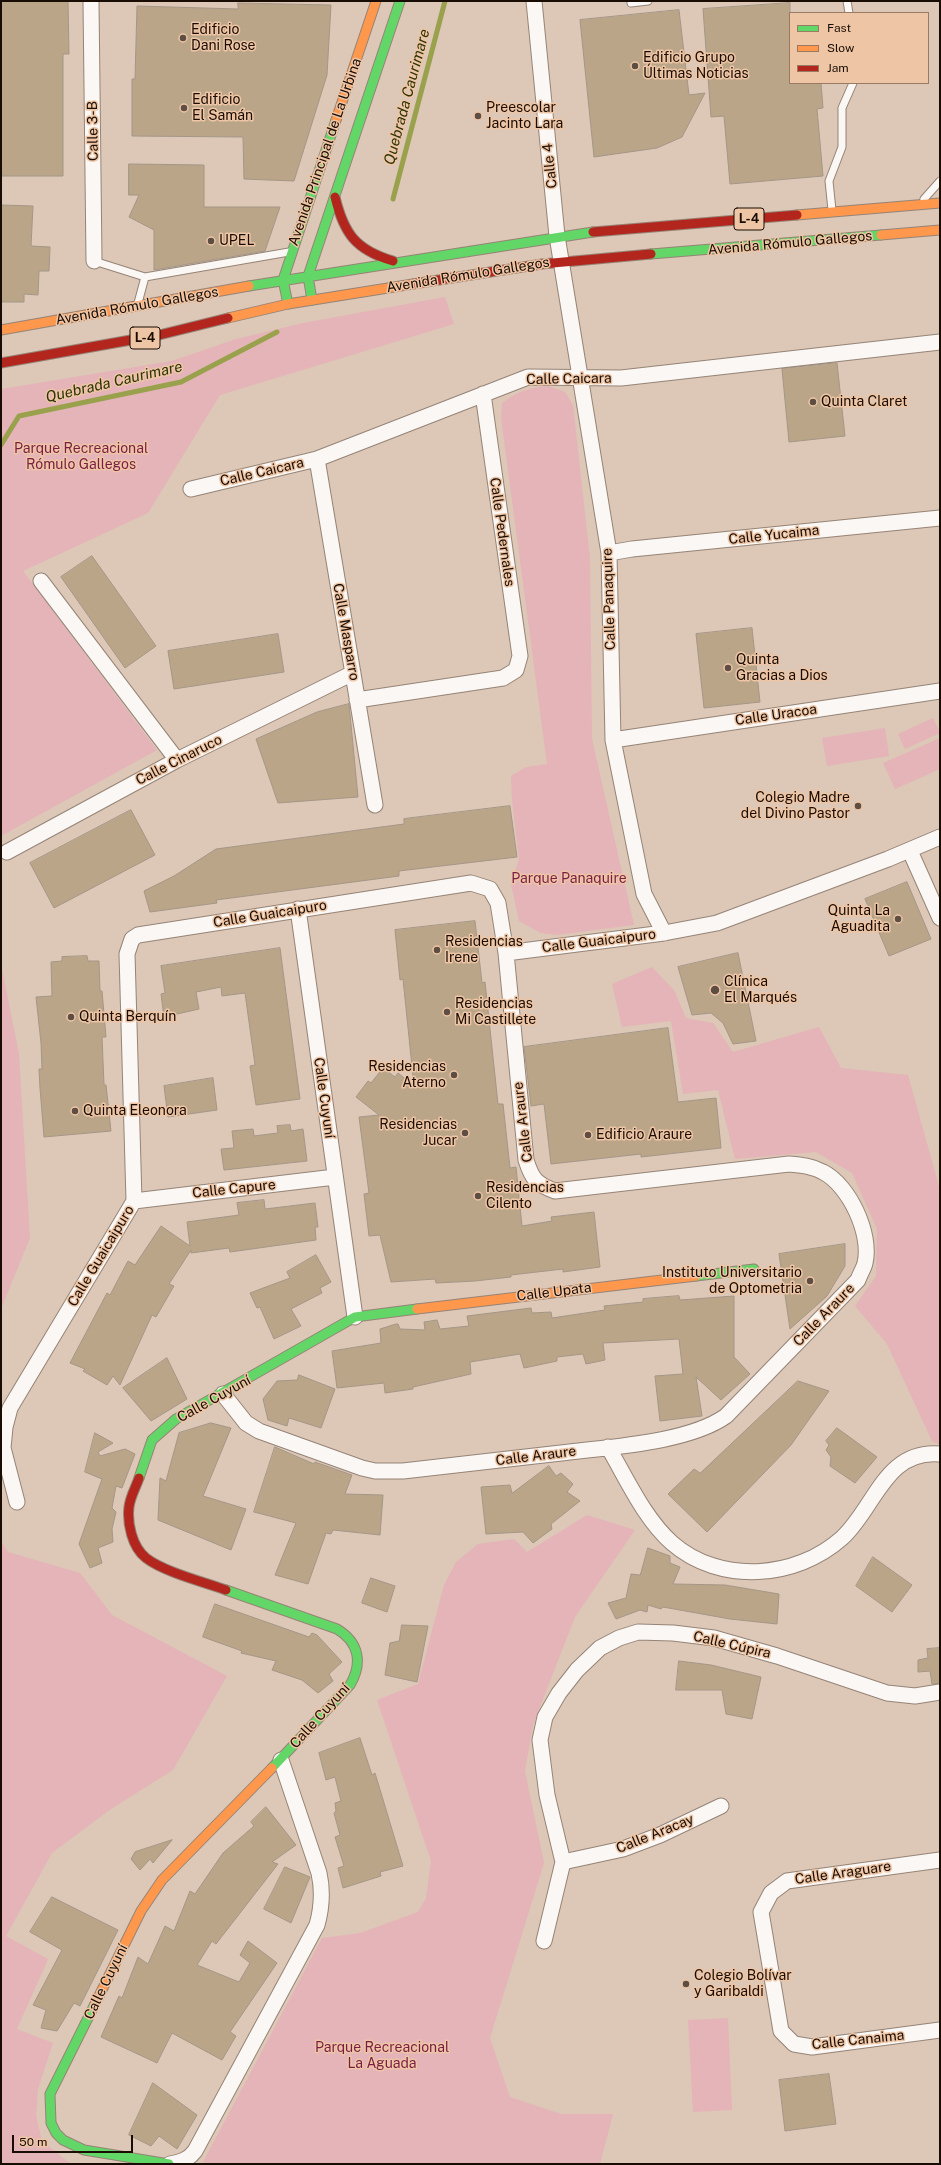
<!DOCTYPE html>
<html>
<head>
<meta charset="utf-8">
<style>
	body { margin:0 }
	#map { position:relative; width:941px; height:2165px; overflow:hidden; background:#ddc7b6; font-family:"Public Sans",sans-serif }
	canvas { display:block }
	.frame { position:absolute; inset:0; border:2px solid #190c03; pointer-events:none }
	.legend { position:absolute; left:789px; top:12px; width:140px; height:72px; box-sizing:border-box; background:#eec5a5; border:1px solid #997b64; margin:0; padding:5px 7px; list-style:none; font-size:12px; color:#190c03 }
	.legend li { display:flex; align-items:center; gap:8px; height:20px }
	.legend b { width:20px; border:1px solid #997b64 }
	.scale { position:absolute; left:12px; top:2135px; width:121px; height:18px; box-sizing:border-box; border:2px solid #190c03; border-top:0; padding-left:5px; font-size:12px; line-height:14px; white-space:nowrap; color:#190c03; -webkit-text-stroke:3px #eec5a5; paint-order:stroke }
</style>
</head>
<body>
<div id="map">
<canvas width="941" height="2165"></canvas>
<div class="frame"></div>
<ul class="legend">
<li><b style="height:5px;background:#63d668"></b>Fast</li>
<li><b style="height:5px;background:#ff974d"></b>Slow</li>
<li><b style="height:5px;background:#b3261e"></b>Jam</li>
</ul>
<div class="scale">50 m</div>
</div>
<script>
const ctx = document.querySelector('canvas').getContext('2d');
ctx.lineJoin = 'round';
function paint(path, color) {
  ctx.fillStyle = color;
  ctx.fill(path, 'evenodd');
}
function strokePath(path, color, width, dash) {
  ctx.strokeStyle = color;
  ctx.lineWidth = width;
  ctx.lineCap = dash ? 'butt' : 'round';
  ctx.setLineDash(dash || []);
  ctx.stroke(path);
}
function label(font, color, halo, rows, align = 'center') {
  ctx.font = font + ' "Public Sans",sans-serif';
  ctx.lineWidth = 3;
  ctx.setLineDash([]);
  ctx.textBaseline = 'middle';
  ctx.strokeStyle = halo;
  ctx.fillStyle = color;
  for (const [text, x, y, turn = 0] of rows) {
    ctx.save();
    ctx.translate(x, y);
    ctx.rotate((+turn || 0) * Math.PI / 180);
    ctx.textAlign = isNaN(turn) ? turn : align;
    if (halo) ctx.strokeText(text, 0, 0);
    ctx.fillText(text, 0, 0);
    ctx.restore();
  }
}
paint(new Path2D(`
	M 445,297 L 454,324 L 220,395 L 148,513 L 23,571 L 157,750 L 1,836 L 1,389 L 172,361 L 236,339 L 303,323 Z
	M 548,386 L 565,392 L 573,405 L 590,558 L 592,739 L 634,925 L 557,935 L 541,933 L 519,921 L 511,884 L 519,859 L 512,800 L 511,776 L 526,767 L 547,764 L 501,418 L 502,403 C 517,392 529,387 548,386 Z
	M 933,718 L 940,733 L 905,749 L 898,734 Z
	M 885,728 L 889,756 L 827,766 L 822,738 Z
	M 940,738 L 940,769 L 895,789 L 883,763 Z
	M 1,964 L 19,1054 L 30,1238 L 1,1309 Z
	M 652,967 L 674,990 L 686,1018 L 713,1023 L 733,1052 L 819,1027 L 841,1068 L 908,1075 L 940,1190 L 940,1445 L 932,1441 L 887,1344 L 855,1306 L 876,1276 L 877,1229 L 852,1173 L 816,1152 L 735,1159 L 718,1090 L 683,1094 L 671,1021 L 622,1027 L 612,984 Z
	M 587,1515 L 635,1530 L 575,1617 L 533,1725 L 525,1771 L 544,1863 L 490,2038 L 510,2097 L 561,2114 L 613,2114 L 600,2164 L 202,2164 L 322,1938 L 360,1933 L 418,1912 L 426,1898 L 431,1861 L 377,1700 L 418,1684 L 444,1585 L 456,1562 L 478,1544 L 514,1539 L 527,1552 Z
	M 1,1541 L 8,1552 L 80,1573 L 112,1615 L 227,1676 L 173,1770 L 111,1809 L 52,1853 L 6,1936 L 48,1959 L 17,2029 L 53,2043 L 38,2089 L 36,2115 L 42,2141 L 71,2164 L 1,2164 Z
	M 728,2018 L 732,2110 L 693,2112 L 688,2020 Z`), '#e4b4b8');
strokePath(new Path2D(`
	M 393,199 L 445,1
	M 1,445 L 19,416 L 181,382 L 277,332`), '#9aa14c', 5);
const building = new Path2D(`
	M 1,1 L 68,1 L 69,54 L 63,54 L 63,176 L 1,176 Z
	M 238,3 L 331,5 L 327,75 L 294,181 L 244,179 L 243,137 L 132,136 L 132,79 L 135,79 L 137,6 L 238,9 Z
	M 790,3 L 790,83 L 821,83 L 823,108 L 817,109 L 823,176 L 730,184 L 724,116 L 711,117 L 703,9 Z
	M 679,10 L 689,95 L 705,93 L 682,137 L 657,148 L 594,157 L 580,20 Z
	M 129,164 L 204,165 L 204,207 L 280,207 L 265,251 L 154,270 L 154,230 L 129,217 L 139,195 L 129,195 Z
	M 1,205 L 33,206 L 31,246 L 50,247 L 49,271 L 39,271 L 38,295 L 24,294 L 24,302 L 1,302 Z
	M 837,363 L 845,436 L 789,442 L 782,369 Z
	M 92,556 L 156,646 L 125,668 L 61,577 Z
	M 752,628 L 760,702 L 704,708 L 696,634 Z
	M 278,634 L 284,672 L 174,689 L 168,651 Z
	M 349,704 L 358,797 L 278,803 L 256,739 L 317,712 Z
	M 510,806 L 517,857 L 399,871 L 399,876 L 216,900 L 217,903 L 150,912 L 144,891 L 174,876 L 216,849 L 404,824 L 404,819 Z
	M 131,810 L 155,855 L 54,908 L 30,863 Z
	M 907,882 L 931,939 L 889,956 L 865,899 Z
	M 475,921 L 482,983 L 485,982 L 498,1104 L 503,1104 L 510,1168 L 516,1167 L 522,1226 L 552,1221 L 551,1217 L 594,1212 L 600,1267 L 563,1272 L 563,1269 L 511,1275 L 511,1277 L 475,1281 L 436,1283 L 435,1279 L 391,1282 L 380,1235 L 369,1236 L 364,1194 L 369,1193 L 359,1117 L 379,1115 L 356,1097 L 368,1081 L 371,1083 L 383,1068 L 395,1077 L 398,1073 L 414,1086 L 403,979 L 400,980 L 395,930 Z
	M 280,948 L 300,1099 L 256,1105 L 250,1066 L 255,1065 L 245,993 L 222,996 L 221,987 L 196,992 L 199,1009 L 164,1017 L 161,994 L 165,993 L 161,966 Z
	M 738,953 L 756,1041 L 733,1044 L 723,1023 L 711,1013 L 692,1015 L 678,967 Z
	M 87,956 L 88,961 L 99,961 L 100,991 L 102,991 L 106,1037 L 102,1037 L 104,1085 L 106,1085 L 111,1131 L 44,1137 L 40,1088 L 39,1069 L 42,1069 L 41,1043 L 36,997 L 52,996 L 51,962 L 62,961 L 62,957 Z
	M 668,1028 L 678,1102 L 716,1098 L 721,1148 L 641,1157 L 641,1154 L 551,1164 L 544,1104 L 531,1106 L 524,1047 Z
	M 213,1078 L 217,1110 L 168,1117 L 164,1086 Z
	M 290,1125 L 291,1131 L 303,1129 L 307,1161 L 224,1170 L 221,1149 L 234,1148 L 232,1131 L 253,1129 L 254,1136 L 278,1133 L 277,1126 Z
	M 264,1200 L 265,1209 L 315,1203 L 318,1227 L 315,1227 L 316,1240 L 230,1252 L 229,1248 L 191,1253 L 191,1250 L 169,1284 L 174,1286 L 156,1317 L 152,1315 L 120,1385 L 113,1376 L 107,1385 L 83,1371 L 85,1369 L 70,1363 L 107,1293 L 110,1295 L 128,1261 L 135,1265 L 161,1226 L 190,1246 L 187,1222 L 239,1215 L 237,1203 Z
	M 845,1244 L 845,1266 L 827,1296 L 790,1329 L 779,1254 Z
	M 316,1255 L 331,1282 L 320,1288 L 322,1293 L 291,1309 L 301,1326 L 274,1339 L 260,1307 L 257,1308 L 250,1293 L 290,1278 L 287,1272 Z
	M 679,1296 L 680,1300 L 734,1296 L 734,1357 L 750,1374 L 721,1400 L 696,1377 L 702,1416 L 660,1421 L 655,1376 L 683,1374 L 679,1339 L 603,1343 L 605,1360 L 586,1364 L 583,1354 L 557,1357 L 557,1361 L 524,1368 L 520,1354 L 470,1362 L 471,1374 L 413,1387 L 413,1389 L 385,1393 L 384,1383 L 337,1388 L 332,1351 L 381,1343 L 380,1329 L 396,1324 L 398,1324 L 400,1329 L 425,1330 L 424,1322 L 437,1320 L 440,1329 L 469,1326 L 467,1316 L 531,1308 L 532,1313 L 551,1312 L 552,1318 L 605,1310 L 604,1306 L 643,1302 L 643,1299 Z
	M 167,1358 L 187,1399 L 151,1421 L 123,1388 Z
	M 299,1375 L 335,1389 L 321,1428 L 289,1418 L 287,1426 L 268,1420 L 263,1399 L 277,1381 L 297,1380 Z
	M 798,1381 L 829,1391 L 791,1445 L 707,1532 L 668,1494 L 694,1469 L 700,1473 Z
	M 211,1423 L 231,1428 L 203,1496 L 246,1509 L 231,1550 L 158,1520 L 160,1478 L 166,1481 L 179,1433 Z
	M 837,1428 L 877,1457 L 855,1483 L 830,1466 L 831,1457 L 826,1450 L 829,1445 L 826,1441 Z
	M 95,1433 L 113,1443 L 98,1452 L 100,1456 L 125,1449 L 135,1454 L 122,1488 L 116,1486 L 112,1508 L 116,1512 L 112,1529 L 113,1542 L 98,1548 L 102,1563 L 90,1568 L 79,1544 L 102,1479 L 85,1472 Z
	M 275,1447 L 314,1464 L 315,1462 L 352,1475 L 345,1494 L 383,1495 L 380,1535 L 333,1530 L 331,1534 L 326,1533 L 308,1584 L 275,1575 L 296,1523 L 254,1512 Z
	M 549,1466 L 556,1476 L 561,1473 L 573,1484 L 567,1492 L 580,1501 L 551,1524 L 552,1529 L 533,1543 L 523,1532 L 486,1534 L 481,1487 L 510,1485 L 512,1493 Z
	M 648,1548 L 670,1556 L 670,1563 L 680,1567 L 673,1584 L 725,1585 L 779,1594 L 777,1624 L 730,1619 L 663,1607 L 661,1609 L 648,1605 L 647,1612 L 640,1610 L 616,1619 L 608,1603 L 626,1598 L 631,1574 L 640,1575 Z
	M 873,1557 L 912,1585 L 892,1612 L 856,1586 Z
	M 371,1578 L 395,1586 L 387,1612 L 362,1603 Z
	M 215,1604 L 309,1637 L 312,1633 L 317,1635 L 342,1662 L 329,1674 L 333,1681 L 318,1693 L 302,1680 L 272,1670 L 276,1661 L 241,1653 L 242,1651 L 203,1637 Z
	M 402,1625 L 428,1626 L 417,1682 L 385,1675 L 390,1643 L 399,1641 Z
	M 940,1648 L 940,1683 L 932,1684 L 930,1671 L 918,1672 L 918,1660 L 928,1658 L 927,1649 Z
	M 679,1661 L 711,1665 L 761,1677 L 752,1719 L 726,1714 L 722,1690 L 676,1690 Z
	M 360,1738 L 372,1775 L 375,1773 L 403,1866 L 380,1872 L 381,1876 L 343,1888 L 338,1868 L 344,1866 L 335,1837 L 340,1835 L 334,1813 L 336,1811 L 335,1803 L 341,1801 L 335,1777 L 326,1780 L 319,1753 Z
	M 266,1807 L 296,1845 L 272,1862 L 278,1864 L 216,1944 L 212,1941 L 197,1965 L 239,1982 L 250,1963 L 240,1955 L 248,1941 L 277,1963 L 230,2032 L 236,2036 L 222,2060 L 172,2033 L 157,2063 L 101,2037 L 119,1996 L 122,1998 L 138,1957 L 148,1964 L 165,1926 L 174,1931 L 190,1891 L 195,1894 L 223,1853 L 254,1826 L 251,1822 Z
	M 172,1840 L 153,1863 L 150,1859 L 140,1870 L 131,1859 L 135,1852 Z
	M 285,1867 L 310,1877 L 291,1923 L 264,1909 Z
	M 52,1897 L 118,1930 L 80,2006 L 74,2003 L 57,2031 L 41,2028 L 46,2010 L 33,2005 L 62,1950 L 30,1932 Z
	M 829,2074 L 836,2124 L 785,2131 L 779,2080 Z
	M 153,2083 L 197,2115 L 177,2149 L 159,2136 L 151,2146 L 129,2135 Z`);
paint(building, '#baa589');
strokePath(building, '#a49687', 1);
const lane = new Path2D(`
	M 847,1 L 849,13
	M 631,3 L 648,1
	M 924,199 L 940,181
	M 832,210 L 829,181 L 842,147 L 842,108 L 853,83
	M 94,261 L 145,277 L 289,252
	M 138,303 L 145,277`);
const street = new Path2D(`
	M 91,1 L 94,261
	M 534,1 L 557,236 L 609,553 L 613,740 L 644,894 L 664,933
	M 317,459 L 375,805
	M 191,489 L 317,459 L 528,377 L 621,378 L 940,342
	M 609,553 L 632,549 L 940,518
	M 41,581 L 177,760
	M 357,700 L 503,678 L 516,670 L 520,656 L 483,394
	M 613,740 L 940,691
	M 910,851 L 940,918
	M 7,852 L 177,760 L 353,673
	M 298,909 L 355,1317
	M 134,1201 L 335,1177
	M 223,1394 L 246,1423 L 259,1431 L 362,1468 L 375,1471 L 403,1471 C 455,1465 508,1459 561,1453 C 608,1447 688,1443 726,1416 L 858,1280 C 860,1274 864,1268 865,1263 C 872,1234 849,1185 823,1172 C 812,1166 801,1165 789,1164 L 555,1191 C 536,1184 532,1179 526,1160 L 506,953
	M 608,1447 C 627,1479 644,1518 672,1543 C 720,1585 796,1579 842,1538 C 875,1508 885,1449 940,1454
	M 17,1502 L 3,1448 L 5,1427 L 10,1408 L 134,1201 L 127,954 L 132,939 L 138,935 L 471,883 L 490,889 L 498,903 L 506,953 L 664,933 L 717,923 L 888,859 L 940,837
	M 940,1860 L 787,1881 L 771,1893 L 761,1912 L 781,2031 L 794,2044 L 812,2047 L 940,2030
	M 563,1862 L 623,1849 L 660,1835 L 721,1806
	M 544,1941 L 563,1862 L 547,1795 L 540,1740 L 545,1717 L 559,1693 L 577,1670 L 600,1648 L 619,1638 L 638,1632 L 673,1633 L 714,1638 L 777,1656 L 887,1693 L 915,1696 L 940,1692
	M 170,2164 C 181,2162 188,2160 195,2151 L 317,1925 C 322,1907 323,1891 319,1873 L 281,1760`);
const fast = new Path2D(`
	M 651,254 L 881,235
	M 249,286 L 593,232
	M 312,300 L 308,276 L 400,1
	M 288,304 L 283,280 L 336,120
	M 696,1276 L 754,1269
	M 139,1478 L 152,1440 L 176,1419 L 355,1317 L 417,1309
	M 226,1590 L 337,1629 C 359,1642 363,1663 350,1685 L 272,1768
	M 95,2004 L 50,2094 L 51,2123 L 56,2133 L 63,2140 L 84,2150 L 169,2164`);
const slow = new Path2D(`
	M 336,120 L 376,1
	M 797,215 L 940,203
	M 881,235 L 940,230
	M 228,318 L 288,304 L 413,284
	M 1,330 L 249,286
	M 417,1309 L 696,1276
	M 95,2004 L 141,1911 L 162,1880 L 272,1768`);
const jam = new Path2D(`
	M 335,197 C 344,234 356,250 393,261
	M 593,232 L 797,215
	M 413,284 L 542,264 L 651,254
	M 1,363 L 159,335 L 228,318
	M 139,1478 C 136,1487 130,1497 129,1507 C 127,1523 132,1547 146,1558 C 164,1572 204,1582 226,1590`);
strokePath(lane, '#958477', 9);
strokePath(street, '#958477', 17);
strokePath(fast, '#958477', 11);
strokePath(slow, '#958477', 11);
strokePath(jam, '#958477', 11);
strokePath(lane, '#faf7f4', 7);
strokePath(street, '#faf7f4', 15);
strokePath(fast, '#63d668', 9);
strokePath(slow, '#ff974d', 9);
strokePath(jam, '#b3261e', 9);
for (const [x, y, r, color] of [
	[183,38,4,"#5e4d42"],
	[635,66,4,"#5e4d42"],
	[184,108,4,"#5e4d42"],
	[478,116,4,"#5e4d42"],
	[211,241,4,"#5e4d42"],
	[813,402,4,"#5e4d42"],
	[728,668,4,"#5e4d42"],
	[858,806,4,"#5e4d42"],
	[898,919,4,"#5e4d42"],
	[437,950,4,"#5e4d42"],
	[715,990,5,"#5e4d42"],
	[447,1012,4,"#5e4d42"],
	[71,1017,4,"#5e4d42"],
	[454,1075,4,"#5e4d42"],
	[75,1111,4,"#5e4d42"],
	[465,1133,4,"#5e4d42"],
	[588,1135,4,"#5e4d42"],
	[478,1196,4,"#5e4d42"],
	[810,1281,4,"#5e4d42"],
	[686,1984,4,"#5e4d42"]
]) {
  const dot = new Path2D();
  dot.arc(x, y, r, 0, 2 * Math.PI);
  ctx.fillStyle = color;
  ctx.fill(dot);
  strokePath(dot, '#eec5a5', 1.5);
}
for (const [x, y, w] of [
	[749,219,30],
	[145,338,30]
]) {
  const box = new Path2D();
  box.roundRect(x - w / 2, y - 11, w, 22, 3);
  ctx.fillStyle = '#eec5a5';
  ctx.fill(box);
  strokePath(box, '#190c03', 1);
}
label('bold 13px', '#190c03', null, [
	["L-4",749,219],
	["L-4",145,338]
]);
label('14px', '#190c03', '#eec5a5', [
	["Edificio",191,30],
	["Dani Rose",191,46],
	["Edificio Grupo",643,58],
	["Últimas Noticias",643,74],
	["Edificio",192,100],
	["El Samán",192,116],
	["Preescolar",486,108],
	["Jacinto Lara",486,124],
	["UPEL",219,241],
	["Quinta Claret",821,402],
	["Quinta",736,660],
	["Gracias a Dios",736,676],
	["Colegio Madre",850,798,"right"],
	["del Divino Pastor",850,814,"right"],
	["Quinta La",890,911,"right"],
	["Aguadita",890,927,"right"],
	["Residencias",445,942],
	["Irene",445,958],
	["Clínica",724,982],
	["El Marqués",724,998],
	["Residencias",455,1004],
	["Mi Castillete",455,1020],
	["Quinta Berquín",79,1017],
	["Residencias",446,1067,"right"],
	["Aterno",446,1083,"right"],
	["Quinta Eleonora",83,1111],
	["Residencias",457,1125,"right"],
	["Jucar",457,1141,"right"],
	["Edificio Araure",596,1135],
	["Residencias",486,1188],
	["Cilento",486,1204],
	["Instituto Universitario",802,1273,"right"],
	["de Optometria",802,1289,"right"],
	["Colegio Bolívar",694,1976],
	["y Garibaldi",694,1992]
], 'left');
label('14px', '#190c03', '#eec5a5', [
	["Calle 3-B",93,131,-91],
	["Avenida Principal de La Urbina",325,152,-71],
	["Calle 4",550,166,-96],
	["Avenida Rómulo Gallegos",790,243,-5],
	["Avenida Rómulo Gallegos",468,275,-9],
	["Avenida Rómulo Gallegos",137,306,-10],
	["Calle Caicara",569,379,-1],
	["Calle Caicara",262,472,-13],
	["Calle Pedernales",502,532,82],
	["Calle Yucaima",774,535,-6],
	["Calle Panaquire",609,599,-92],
	["Calle Masparro",346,632,80],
	["Calle Uracoa",776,715,-8],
	["Calle Cinaruco",179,760,-27],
	["Calle Guaicaipuro",270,914,-9],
	["Calle Guaicaipuro",599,941,-7],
	["Calle Cuyuní",324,1098,82],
	["Calle Araure",523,1122,-97],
	["Calle Capure",234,1189,-6],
	["Calle Guaicaipuro",101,1256,-59],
	["Calle Upata",554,1292,-7],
	["Calle Araure",824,1315,-46],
	["Calle Cuyuní",214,1399,-29],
	["Calle Araure",536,1456,-7],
	["Calle Cúpira",732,1645,13],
	["Calle Cuyuní",320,1716,-48],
	["Calle Aracay",655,1834,-22],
	["Calle Araguare",843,1873,-8],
	["Calle Cuyuní",106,1982,-64],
	["Calle Canaima",858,2040,-6]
]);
label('14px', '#7a1d45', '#eec5a5', [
	["Parque Recreacional",81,449],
	["Rómulo Gallegos",81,465],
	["Parque Panaquire",569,879],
	["Parque Recreacional",382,2048],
	["La Aguada",382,2064]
]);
label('italic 15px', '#2c3407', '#eec5a5', [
	["Quebrada Caurimare",407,97,-75],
	["Quebrada Caurimare",114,382,-13]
]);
</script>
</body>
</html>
